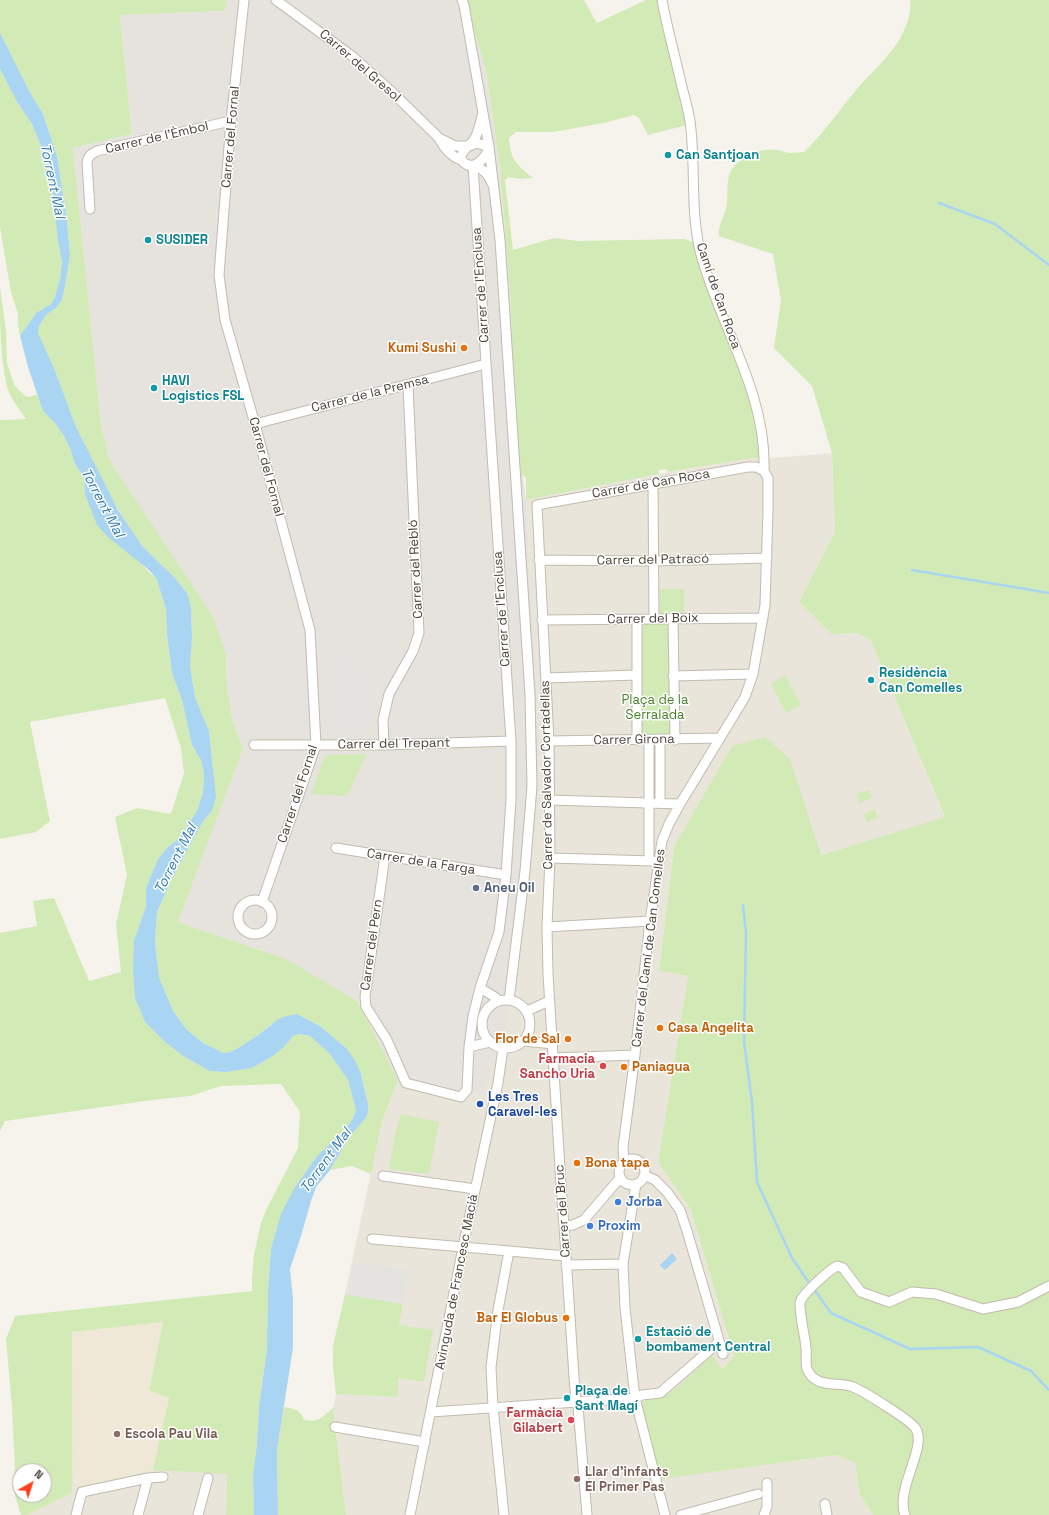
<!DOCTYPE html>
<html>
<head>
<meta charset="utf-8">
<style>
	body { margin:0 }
	#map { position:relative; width:1049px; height:1515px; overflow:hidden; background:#f6f3ec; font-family:"Space Grotesk",sans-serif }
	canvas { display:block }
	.north { position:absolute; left:12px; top:1463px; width:40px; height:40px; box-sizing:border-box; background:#fff; border:1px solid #b7b4b0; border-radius:50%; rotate:39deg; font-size:11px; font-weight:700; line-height:16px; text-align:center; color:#4b4439 }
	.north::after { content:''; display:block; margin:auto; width:14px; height:18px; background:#fc3f1d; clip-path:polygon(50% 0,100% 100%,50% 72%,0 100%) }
</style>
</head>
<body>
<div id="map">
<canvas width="1049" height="1515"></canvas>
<div class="north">N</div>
</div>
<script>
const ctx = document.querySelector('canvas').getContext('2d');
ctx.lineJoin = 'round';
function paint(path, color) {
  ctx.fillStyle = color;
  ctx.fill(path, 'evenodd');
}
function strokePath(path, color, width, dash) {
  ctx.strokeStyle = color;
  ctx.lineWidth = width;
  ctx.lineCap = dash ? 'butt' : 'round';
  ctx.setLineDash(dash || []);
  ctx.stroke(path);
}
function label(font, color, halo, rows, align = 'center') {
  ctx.font = font + ' "Space Grotesk",sans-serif';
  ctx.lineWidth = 3;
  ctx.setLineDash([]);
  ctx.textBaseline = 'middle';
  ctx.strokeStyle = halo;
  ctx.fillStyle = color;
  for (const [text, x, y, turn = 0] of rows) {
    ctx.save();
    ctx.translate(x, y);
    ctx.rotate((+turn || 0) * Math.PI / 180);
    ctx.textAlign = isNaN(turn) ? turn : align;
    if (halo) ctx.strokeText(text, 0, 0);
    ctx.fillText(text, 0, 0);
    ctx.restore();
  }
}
paint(new Path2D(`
	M 832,453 L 835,532 L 799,602 L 831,634 L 858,633 L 871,641 L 945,818 L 820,855 L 790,759 L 674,847 L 659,971 L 688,976 L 658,1162 L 691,1210 L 734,1356 L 692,1398 L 693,1474 L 836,1455 L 855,1463 L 860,1495 L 873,1515 L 346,1515 L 333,1408 L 336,1394 L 398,1397 L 398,1378 L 424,1382 L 399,1325 L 403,1304 L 345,1294 L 382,1121 L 398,1080 L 482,1096 L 530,576 L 526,500 L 659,474 L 753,458 L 760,459 Z
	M 72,1332 L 227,1474 L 226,1515 L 27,1515 L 72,1493 Z`), '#eae5da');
paint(new Path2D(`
	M 227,0 L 465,0 L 486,70 L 500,168 L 510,292 L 513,362 L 519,445 L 526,500 L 530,576 L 539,745 L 506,1025 L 482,1096 L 398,1080 L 357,1001 L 263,951 L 178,922 L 243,749 L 233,722 L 227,688 L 226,654 L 138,504 L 110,461 L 101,425 L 73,148 L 132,134 L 120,15 L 225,11 Z`), '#e6e2dd');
paint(new Path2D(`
	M 163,1322 L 149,1389 L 169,1397 L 153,1470 L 73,1488 L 72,1332 Z`), '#efe8d6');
paint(new Path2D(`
	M 0,0 L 227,0 L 225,11 L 120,15 L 132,134 L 73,148 L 101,425 L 110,461 L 212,615 L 226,654 L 227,688 L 233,722 L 243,749 L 178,922 L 286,959 L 357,1001 L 398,1080 L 382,1121 L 371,1174 L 352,1166 L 330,1170 L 348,1138 L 366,1118 L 368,1104 L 365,1089 L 361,1074 L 346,1048 L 320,1026 L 297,1014 L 271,1024 L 261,1033 L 243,1045 L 231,1052 L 224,1053 L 203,1043 L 186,1029 L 173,1011 L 159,977 L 155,942 L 157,912 L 171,880 L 203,821 L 212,811 L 213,767 L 209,731 L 195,697 L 190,666 L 192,621 L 187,593 L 174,577 L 143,547 L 126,522 L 111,497 L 76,427 L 54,368 L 38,333 L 39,326 L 46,315 L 56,308 L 62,300 L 65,286 L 70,255 L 67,220 L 57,156 L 43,114 L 28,89 L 0,33 Z
	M 465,0 L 584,0 L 597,23 L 646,0 L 659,0 L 684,108 L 687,125 L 648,135 L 639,118 L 634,115 L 604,123 L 553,132 L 516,132 L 509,138 C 511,161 516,164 533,178 L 519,179 L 508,177 L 505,180 L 513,250 L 554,238 L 577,241 L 684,239 L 696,243 L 758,423 L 760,459 L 753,458 L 668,472 L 666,469 L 659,470 L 659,474 L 526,500 L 526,478 L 521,474 L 513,362 L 510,292 L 500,168 L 486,70 Z
	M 910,0 L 1049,0 L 1049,1515 L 873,1515 L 860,1495 L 855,1463 L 836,1455 L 661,1479 L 641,1403 C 648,1398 657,1400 665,1396 C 678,1389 698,1368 710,1357 L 713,1356 L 722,1369 L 734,1356 L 691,1210 L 658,1162 L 688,976 L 659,971 L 674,847 L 732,746 L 765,737 L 790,759 L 821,855 L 945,817 L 871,641 L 858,633 L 831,634 L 799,602 L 835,532 L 832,453 L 812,386 L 774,348 L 781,300 L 773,254 L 719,236 C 717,225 726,215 727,204 C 728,194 726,183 730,173 C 738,156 759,148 777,150 C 781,151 785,152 789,153 C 794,153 799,152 804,152 C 824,133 839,110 857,89 C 871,73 893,53 902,35 C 907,24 912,12 910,0 Z
	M 0,69 L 17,102 L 32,124 L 44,153 L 51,182 L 58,241 L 62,262 L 60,279 L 55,296 L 51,304 L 36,313 L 20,336 L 18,324 L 18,314 L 11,292 L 0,227 Z
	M 0,287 L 6,331 L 7,363 L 12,378 L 14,385 L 25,396 L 29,397 L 37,394 L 43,411 L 55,423 L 64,436 L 71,451 L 74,462 L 84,478 L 85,494 L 133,556 L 157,580 L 166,609 L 167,635 L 172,673 L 182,700 L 192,745 L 201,760 L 204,775 L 203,792 L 197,811 L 180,839 L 168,847 L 158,859 L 146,888 L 146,906 L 134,941 L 135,998 L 145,1022 L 165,1042 L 183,1056 L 210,1071 L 226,1072 L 252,1068 L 273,1056 L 284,1047 L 293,1036 L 299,1034 L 310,1036 L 330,1054 L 348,1080 L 356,1110 L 353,1118 L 345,1130 L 317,1156 L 295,1187 L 277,1228 L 271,1248 L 268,1290 L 267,1349 L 259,1406 L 257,1444 L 253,1476 L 254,1515 L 226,1515 L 227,1474 L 153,1470 L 169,1398 L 149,1390 L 163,1322 L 72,1332 L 72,1493 L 27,1515 L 21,1515 L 12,1486 L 15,1468 L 12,1408 L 6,1339 L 15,1316 L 252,1291 L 252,1278 L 254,1254 L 261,1223 L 267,1208 L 298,1148 L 300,1112 L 281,1084 L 221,1086 L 190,1096 L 152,1100 L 5,1121 L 0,1131 L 0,933 L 37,926 L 33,901 L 54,898 L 89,981 L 121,972 L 116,924 L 127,875 L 115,817 L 137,808 L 171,814 L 184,773 L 181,748 L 165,698 L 30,722 L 50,821 L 36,832 L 0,839 L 0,420 L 26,419 C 19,409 12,400 8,390 C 0,360 0,319 0,287 ZM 20,1471 L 44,1471 L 44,1495 L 20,1495 Z
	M 660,589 L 684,589 L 684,614 L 660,614 Z
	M 673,618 L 675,740 L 637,740 L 637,619 Z
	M 785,675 L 801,705 L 786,713 L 771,684 Z
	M 367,754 L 347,796 L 311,794 L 325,755 Z
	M 869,790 L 872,798 L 860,803 L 857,794 Z
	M 875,809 L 878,818 L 867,822 L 864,814 Z
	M 401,1114 L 439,1122 L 429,1174 L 389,1169 L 396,1130 Z
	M 345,1294 L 403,1304 L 399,1325 L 433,1330 L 424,1382 L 398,1378 L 398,1397 L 336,1394 L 333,1367 L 333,1346 Z
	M 284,1407 C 294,1409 300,1409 304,1420 C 319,1423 322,1417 333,1408 L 346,1515 L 278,1515 L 277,1450 Z`), '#d2eab5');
paint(new Path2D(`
	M 336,652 L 341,653 L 346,656 L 379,683 L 369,703 L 371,731 L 337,732 L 333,724 L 331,658 Z
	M 363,1262 L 409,1270 L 403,1304 L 348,1295 L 353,1263 L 363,1264 Z`), '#e5e3e0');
paint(new Path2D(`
	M 0,33 L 28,89 L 43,114 L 57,156 L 67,220 L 70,255 L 65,286 L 62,300 L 56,308 L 46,315 L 39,326 L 38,333 L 54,368 L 76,427 L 118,510 L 143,547 L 174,577 L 187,593 L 191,607 L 192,636 L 190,666 L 195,697 L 209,731 L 216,797 L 212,811 L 203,821 L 171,880 L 157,912 L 155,942 L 159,977 L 173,1011 L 186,1029 L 203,1043 L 224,1053 L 231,1052 L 243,1045 L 261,1033 L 277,1020 L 283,1017 L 297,1014 L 320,1026 L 346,1048 L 355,1060 L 361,1074 L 368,1104 L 368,1111 L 366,1118 L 348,1138 L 330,1170 L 316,1187 L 311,1201 L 301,1236 L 290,1269 L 293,1298 L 293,1348 L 277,1450 L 278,1515 L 254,1515 L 253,1476 L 257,1444 L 259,1406 L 267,1349 L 268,1290 L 271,1248 L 281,1214 L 295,1187 L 317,1156 L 345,1130 L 353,1118 L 356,1110 L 348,1080 L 330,1054 L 310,1036 L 299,1034 L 293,1036 L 284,1047 L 273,1056 L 252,1068 L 226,1072 L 210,1071 L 183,1056 L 165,1042 L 145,1022 L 135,998 L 133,971 L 134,941 L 146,906 L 146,888 L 158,859 L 168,847 L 180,838 L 197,811 L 203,792 L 204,775 L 201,760 L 192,745 L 182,700 L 172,673 L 167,635 L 166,609 L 157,580 L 150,571 L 108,537 L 97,525 L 85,494 L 84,478 L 74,462 L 71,451 L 64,436 L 55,423 L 43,411 L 28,367 L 20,336 L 36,313 L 51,304 L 55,296 L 60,279 L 62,262 L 58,241 L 51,182 L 44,153 L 32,124 L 17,102 L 0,69 Z
	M 672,1253 L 677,1259 L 665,1270 L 660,1265 Z`), '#a9d4f2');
strokePath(new Path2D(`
	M 939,203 L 995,224 L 1049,265
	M 912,570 L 1049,593
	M 743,905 L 746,933 L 744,1042 L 752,1102 L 757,1182 L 792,1258 L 810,1284
	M 813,1288 L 831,1313 L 910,1349 L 978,1347 L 1031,1371 L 1049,1390`), '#a9d4f2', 2.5);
const minor = new Path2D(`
	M 244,0 L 231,121 L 219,275 L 225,320 L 255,424 L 310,630 L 316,745 L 262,902
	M 276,0 L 352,56 L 391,91 L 439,138 L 455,146 L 469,146 L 477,143 L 489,147 C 486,158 473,173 462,161 C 458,151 471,146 475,138 C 479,131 480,123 482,116
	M 462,0 L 464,5 L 489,147 L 500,240 L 530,695 L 532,786 L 525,871 L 509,1000
	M 662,0 C 667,28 675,55 681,83 C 684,95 688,108 690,121 C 696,165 690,208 700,251 C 719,325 767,392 764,471
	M 440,140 C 444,148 452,157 461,160
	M 90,209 L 87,163 C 88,156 91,154 97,151 L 231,121
	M 255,424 L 486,364
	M 653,484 L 654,618
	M 539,560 L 654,561 L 767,558
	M 673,618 L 675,740
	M 542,620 L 763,618
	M 673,676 L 753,674
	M 546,678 L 637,675
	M 637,740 L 637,619
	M 660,740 L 660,803
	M 549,741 L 719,738
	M 254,745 L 384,745 L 511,741
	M 384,745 L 383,720 L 389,694 L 413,651 L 419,633 L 408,385
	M 550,800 L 680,804
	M 336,848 L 506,875
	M 385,856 L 365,997 L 366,1007 L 387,1040 L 406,1083 L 461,1097 L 467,1090 L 469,1047 L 473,1016 L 480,988 L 499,932 L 506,875 L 511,800 L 511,741 L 473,166 C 484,168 488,175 493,185
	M 550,858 L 653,861
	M 649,861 L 649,740
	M238 917a17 17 0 1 1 34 0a17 17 0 1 1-34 0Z
	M 547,927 L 650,921
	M 480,988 L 495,997 L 498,1001
	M482 1024a24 24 0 1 1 48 0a24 24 0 1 1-48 0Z
	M 527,1011 L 549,1001
	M 524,1041 L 553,1044
	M 469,1047 L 490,1042
	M 553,1058 L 635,1055
	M619 1172a13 13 0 1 1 26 0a13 13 0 1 1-26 0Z
	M 624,1161 L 623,1147 L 635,1055 L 650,921 L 662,841 L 669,824 L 680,804 L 745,697 L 753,674 L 765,605 L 768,511 L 768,478 L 764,471
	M 644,1175 L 655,1180 L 667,1192 L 680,1210 L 687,1231 L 723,1354
	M 383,1176 L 475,1189
	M 636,1184 L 623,1264 L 625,1308 L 635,1398 L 665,1515
	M 564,1226 L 573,1225 L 584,1220 L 620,1178
	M 372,1239 L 566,1256
	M 566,1265 L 623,1264
	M 431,1412 L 635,1398 L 642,1395 L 660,1393 L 719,1342
	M 335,1427 L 425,1442
	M 825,1504 L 827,1515
	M 76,1515 L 82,1492 L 148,1478 L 163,1477
	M 138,1515 L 148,1478
	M 198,1515 L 208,1478
	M 410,1515 L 463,1247 L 498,1083 L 503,1048
	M 504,1515 L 493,1407 L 491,1367 L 498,1310 L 509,1251
	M 587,1515 L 578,1407 L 576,1402 L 574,1377 L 564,1226 L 562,1201 L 548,974 L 547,927 L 550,858 L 549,741 L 537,505 L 748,467 L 756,467 L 764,471
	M 681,1515 L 758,1494
	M 764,1515 L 767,1507 L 767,1483
	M 905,1515 C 895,1489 927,1448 916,1429 C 912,1421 863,1391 853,1387 C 841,1382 826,1387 815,1379 C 811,1377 809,1373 807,1369 C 805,1363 807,1355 806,1348 C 805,1337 802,1326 801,1315 C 800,1310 799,1304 801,1300 C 806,1291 828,1271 837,1266 L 843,1268 L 861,1292 L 889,1302 L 912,1292 L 936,1294 L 983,1309 L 1018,1302 L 1049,1286`);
strokePath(minor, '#c2bbae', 11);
strokePath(minor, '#fff', 9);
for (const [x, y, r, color] of [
	[668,155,4,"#0f9aa8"],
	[148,240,4,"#0f9aa8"],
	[464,348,4,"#e8710a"],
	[154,388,4,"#0f9aa8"],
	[871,680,4,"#0f9aa8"],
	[476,888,4,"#5c6f8a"],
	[660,1028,4,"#e8710a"],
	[568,1039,4,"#e8710a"],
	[603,1066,4,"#e0444e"],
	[624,1067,4,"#e8710a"],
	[480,1104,4,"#1a4fb4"],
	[577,1163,4,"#e8710a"],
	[618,1202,4,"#3f7fe0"],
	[590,1226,4,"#3f7fe0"],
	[566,1318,4,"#e8710a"],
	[638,1339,4,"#0f9aa8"],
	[567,1398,4,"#0f9aa8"],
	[571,1420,4,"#e0444e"],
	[117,1434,4,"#8d6e63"],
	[577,1479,4,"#8d6e63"]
]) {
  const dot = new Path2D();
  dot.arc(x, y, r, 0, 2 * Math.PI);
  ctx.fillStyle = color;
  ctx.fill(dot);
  strokePath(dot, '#fff', 1.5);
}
label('13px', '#4b4439', '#fff', [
	["Carrer del Gresol",360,66,41],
	["Carrer del Fornal",231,137,-85],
	["Carrer de l'Èmbol",157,138,-13],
	["Carrer de l'Enclusa",481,285,-94],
	["Camí de Can Roca",718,296,71],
	["Carrer de la Premsa",370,394,-14],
	["Carrer del Fornal",266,467,75],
	["Carrer de Can Roca",651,484,-10],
	["Carrer del Patracó",653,560,-1],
	["Carrer del Rebló",416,569,-93],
	["Carrer de l'Enclusa",502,609,-94],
	["Carrer del Boix",653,619,-1],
	["Carrer Girona",634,740,-1],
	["Carrer del Trepant",394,744,-1],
	["Carrer de Salvador Cortadellas",547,775,-91],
	["Carrer del Fornal",298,794,-72],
	["Carrer de la Farga",421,862,9],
	["Carrer del Pern",372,945,-82],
	["Carrer del Camí de Can Comelles",649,948,-83],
	["Carrer del Bruc",563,1211,-94],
	["Avinguda de Francesc Macià",457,1282,-79]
]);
label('bold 13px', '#0d838f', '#fff', [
	["Can Santjoan",676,155],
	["SUSIDER",156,240],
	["HAVI",162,381],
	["Logistics FSL",162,396],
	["Residència",879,673],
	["Can Comelles",879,688],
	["Estació de",646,1332],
	["bombament Central",646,1347],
	["Plaça de",575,1391],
	["Sant Magí",575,1406]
], 'left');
label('bold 13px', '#c56008', '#fff', [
	["Kumi Sushi",456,348],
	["Casa Angelita",668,1028,"left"],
	["Flor de Sal",560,1039],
	["Paniagua",632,1067,"left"],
	["Bona tapa",585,1163,"left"],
	["Bar El Globus",558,1318]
], 'right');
label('13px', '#4a7f2a', '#fff', [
	["Plaça de la",655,700],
	["Serralada",655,715]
]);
label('bold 13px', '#4e5e75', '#fff', [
	["Aneu Oil",484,888]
], 'left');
label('bold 13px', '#be3a42', '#fff', [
	["Farmacia",595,1059],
	["Sancho Uria",595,1074],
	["Farmàcia",563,1413],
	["Gilabert",563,1428]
], 'right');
label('bold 13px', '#164399', '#fff', [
	["Les Tres",488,1097],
	["Caravel-les",488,1112]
], 'left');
label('bold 13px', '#366cbe', '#fff', [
	["Jorba",626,1202],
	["Proxim",598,1226]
], 'left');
label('bold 13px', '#785e54', '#fff', [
	["Escola Pau Vila",125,1434],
	["Llar d'infants",585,1472],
	["El Primer Pas",585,1487]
], 'left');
label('italic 14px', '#2e7ab2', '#fff', [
	["Torrent Mal",52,181,78],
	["Torrent Mal",102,503,62],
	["Torrent Mal",176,859,-63],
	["Torrent Mal",326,1161,-54]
]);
</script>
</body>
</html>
